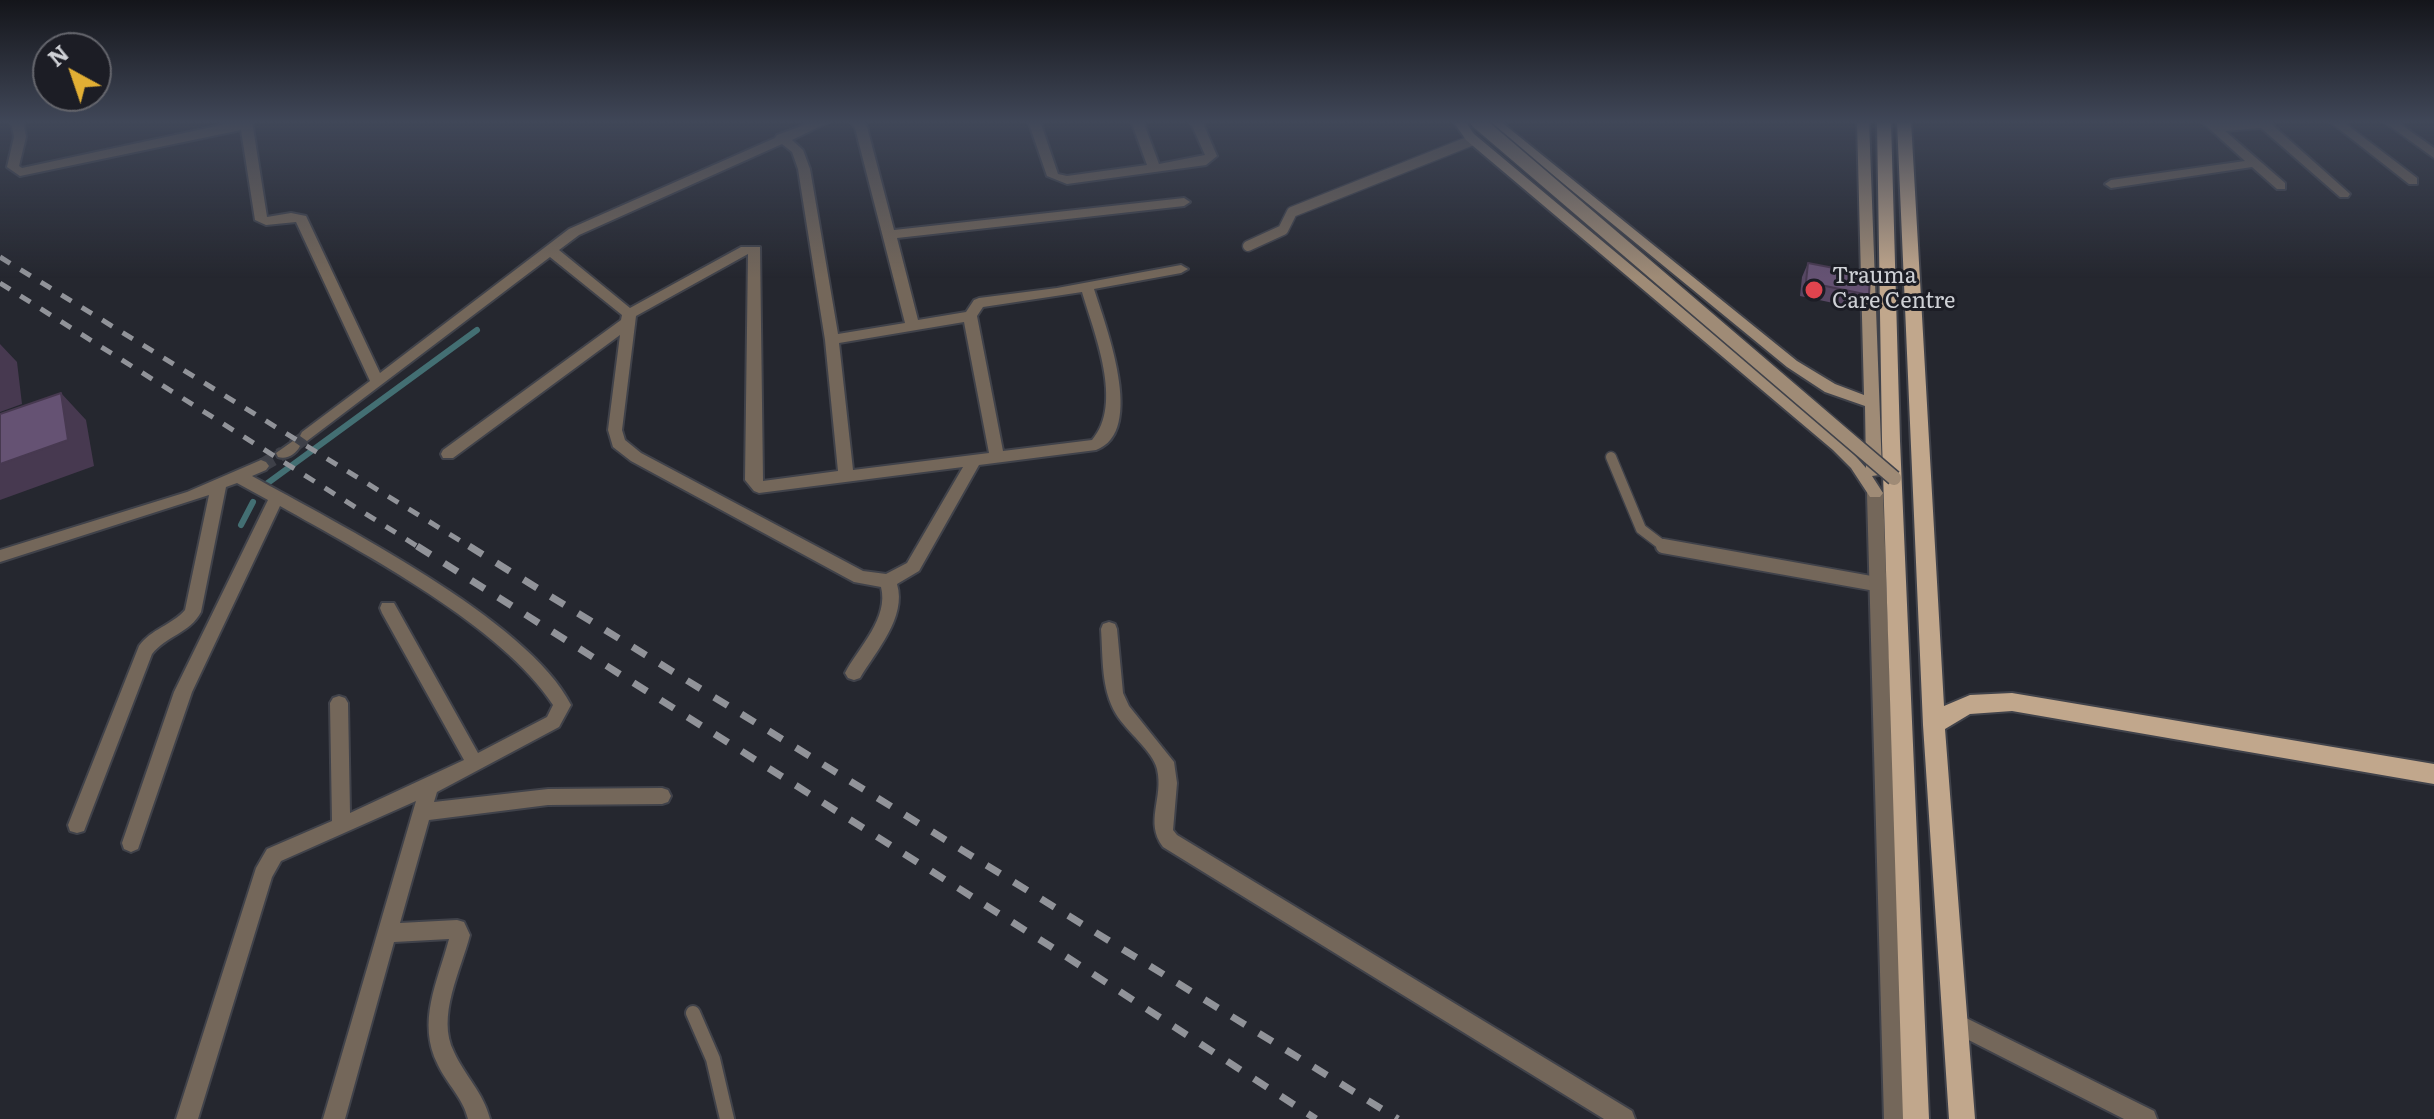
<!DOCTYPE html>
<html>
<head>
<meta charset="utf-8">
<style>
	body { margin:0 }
	#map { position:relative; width:2434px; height:1119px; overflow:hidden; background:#25272f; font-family:Literata,serif }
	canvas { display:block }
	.north { position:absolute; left:32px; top:32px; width:80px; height:80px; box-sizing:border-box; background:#1c1d25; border:2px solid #64656c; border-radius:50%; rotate:320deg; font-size:22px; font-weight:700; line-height:32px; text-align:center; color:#cfd1d6 }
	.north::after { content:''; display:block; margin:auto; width:28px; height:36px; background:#e2af34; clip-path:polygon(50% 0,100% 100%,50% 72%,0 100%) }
</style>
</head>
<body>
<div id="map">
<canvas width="2434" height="1119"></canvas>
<div class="north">N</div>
</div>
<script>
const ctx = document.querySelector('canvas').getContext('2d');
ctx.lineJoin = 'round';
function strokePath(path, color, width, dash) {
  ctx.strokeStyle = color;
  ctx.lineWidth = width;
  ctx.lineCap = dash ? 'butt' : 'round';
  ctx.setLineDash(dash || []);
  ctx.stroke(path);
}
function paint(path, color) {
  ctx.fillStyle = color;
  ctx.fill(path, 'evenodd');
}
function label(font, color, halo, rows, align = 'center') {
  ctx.font = font + ' Literata,serif';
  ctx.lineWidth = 6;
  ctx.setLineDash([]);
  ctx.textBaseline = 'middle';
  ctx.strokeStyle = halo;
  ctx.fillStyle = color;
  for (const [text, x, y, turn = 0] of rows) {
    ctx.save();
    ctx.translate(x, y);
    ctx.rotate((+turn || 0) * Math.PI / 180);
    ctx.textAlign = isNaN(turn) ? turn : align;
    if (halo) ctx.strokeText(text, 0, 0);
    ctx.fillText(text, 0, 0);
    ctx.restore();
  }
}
strokePath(new Path2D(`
	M 265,485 L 477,330
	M 241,525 L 253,502`), '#436f73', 6);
strokePath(new Path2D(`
	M 293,446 L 307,436
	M 261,466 L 283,453`), '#3e4048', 14, [14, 7]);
const laneFar1 = new Path2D(`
	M 1248,246 L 1283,230 L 1292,212 L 1473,140
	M 1611,457 L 1641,529 L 1666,548`);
const lane = new Path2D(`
	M 1663,546 L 1876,584
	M 693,1013 L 713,1059 L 727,1119`);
const street = new Path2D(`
	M 11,121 L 23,121 L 26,137 L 19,166 L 22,168 L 240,121 L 252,121 L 267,217 L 291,213 L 306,216 L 380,373 L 569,229 L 775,138 L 777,135 L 815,121 L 831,121 L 792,140 L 803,150 L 810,169 L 838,334 L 905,323 L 855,128 L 850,121 L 862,121 L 867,127 L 894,230 L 1184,198 L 1190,202 L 1184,206 L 897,238 L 918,320 L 966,312 L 974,300 L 979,298 L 1057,288 L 1181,265 L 1188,269 L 1181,273 L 1094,289 C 1105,324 1147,432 1096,450 L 979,465 L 919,571 L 897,584 C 907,617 876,651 860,678 L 854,680 L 848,678 L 845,673 C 859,647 889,618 881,587 L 854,582 L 631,461 L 613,447 L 608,430 L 620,335 L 453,458 L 443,458 L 441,454 L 443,450 L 621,320 L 622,315 L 550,257 L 307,441 L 300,436 L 302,432 L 370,381 L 296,222 L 266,225 L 255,220 L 241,130 L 20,176 L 7,167 L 14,137 ZM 782,144 L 792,152 L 798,169 L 825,340 L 838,471 L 763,481 L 760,247 L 741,247 L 630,308 L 559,250 L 579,235 ZM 748,254 L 745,480 L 754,491 L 759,493 L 963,467 L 907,563 L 886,574 L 863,571 L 641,453 L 625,440 L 622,430 L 636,316 ZM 1082,292 C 1094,333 1124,404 1092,440 L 1003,451 L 977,316 L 983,307 ZM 964,322 L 989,453 L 853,470 L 839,343 Z
	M 1028,121 L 1040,121 L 1058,174 L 1067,176 L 1147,165 L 1131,121 L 1143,121 L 1159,164 L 1205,155 L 1190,121 L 1202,121 L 1217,156 L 1206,165 L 1067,184 L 1047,176 Z
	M 2201,121 L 2214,121 L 2218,124 L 2268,121 L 2350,194 L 2348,197 L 2340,197 L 2261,128 L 2225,131 L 2285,183 L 2285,189 L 2277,189 L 2252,167 L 2111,188 L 2105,184 L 2111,180 L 2245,161 Z
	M 2329,121 L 2342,121 L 2417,178 L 2417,184 L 2409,184 Z
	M 2383,121 L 2396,121 L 2434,148 L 2434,158 Z
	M 293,441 L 300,446 C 296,454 287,460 278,457 L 276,453 Z
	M 261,460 L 266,462 L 269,466 L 266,470 L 252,476 C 336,523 529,620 571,705 L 559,727 L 437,792 L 434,802 L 548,789 L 662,788 L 668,790 L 671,796 L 668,802 L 662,804 L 548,805 L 429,820 L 400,923 L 457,920 L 464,922 L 470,935 C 461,970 436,1017 454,1052 C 465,1076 483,1092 490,1119 L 468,1119 C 463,1098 447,1084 438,1065 C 416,1022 438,981 449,939 L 394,942 L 345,1119 L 323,1119 L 416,801 L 281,861 L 272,877 L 198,1119 L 176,1119 L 256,868 L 267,849 L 332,821 L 330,703 L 333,698 L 339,696 L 345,698 L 348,703 L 350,813 L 464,760 L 382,613 L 380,608 L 382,603 L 394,603 L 478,753 L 547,717 L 553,705 C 502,626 363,553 280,506 L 192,692 L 138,849 L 131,852 L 124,849 L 122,843 L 174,692 L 268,500 L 237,483 L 226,487 L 201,612 C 190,633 166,636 152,654 L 84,831 L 77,833 L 70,831 L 68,825 L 139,646 C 151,629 172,625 185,610 L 209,495 L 0,562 L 0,550 L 187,492 Z
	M 1875,487 L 1883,493 L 1906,1119 L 1884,1119 L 1867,493 Z
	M 1109,622 L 1115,624 L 1117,629 L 1123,693 L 1129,706 L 1174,762 L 1177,783 L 1173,830 L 1177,835 L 1632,1111 L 1635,1119 L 1604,1119 L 1163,847 C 1144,822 1164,798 1157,769 C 1153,751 1126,731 1116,714 C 1101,689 1103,658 1101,629 L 1103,624 Z
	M 1956,1013 L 2154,1111 L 2157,1119 L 2124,1119 L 1949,1030 L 1946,1023 L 1949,1016 Z`);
const secondary = new Path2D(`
	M 1453,121 L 1465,121 L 1474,134 L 1843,442 L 1866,468 L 1865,406 L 1825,392 L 1787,367 L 1487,121 L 1500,121 L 1797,361 L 1835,384 L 1864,395 L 1857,121 L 1869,121 L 1882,471 L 1879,475 L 1872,476 L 1883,493 L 1880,497 L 1870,497 L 1851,468 L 1833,450 L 1466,140 Z`);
const primary = new Path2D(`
	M 1877,121 L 1891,121 L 1900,441 L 1929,1119 L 1903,1119 L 1882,441 Z
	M 1897,121 L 1911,121 L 1944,706 L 1970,695 L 2012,693 L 2434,764 L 2434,784 L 2012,711 L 1970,714 L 1945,729 L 1975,1119 L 1949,1119 L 1923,725 Z`);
strokePath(laneFar1, '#40424a', 13);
strokePath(lane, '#40424a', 18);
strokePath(street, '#40424a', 4);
strokePath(secondary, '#40424a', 4);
strokePath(primary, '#40424a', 4);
strokePath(laneFar1, '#74675a', 10);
strokePath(lane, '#74675a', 14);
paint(street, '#74675a');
paint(secondary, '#9f8b76');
paint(primary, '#c1a78c');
strokePath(new Path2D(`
	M 0,257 L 472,548
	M 0,283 L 420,548`), '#919399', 5, [12, 12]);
strokePath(new Path2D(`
	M 417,546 L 1050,946 L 1316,1119
	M 469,546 L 1398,1119`), '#919399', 7, [16, 16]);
const secondaryBridge = new Path2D(`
	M 1477,121 L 1894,478`);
strokePath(secondaryBridge, '#40424a', 17, []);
strokePath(secondaryBridge, '#9f8b76', 14);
paint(new Path2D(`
	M 1808,263 L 1869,295 L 1862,309 L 1800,296 L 1802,277 Z`), '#574763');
paint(new Path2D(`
	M 0,344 L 17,362 L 22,404 L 0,412 Z
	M 61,393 L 86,420 L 94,466 L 0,500 L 0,464 Z`), '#473950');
const building = new Path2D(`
	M 1808,263 L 1870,275 L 1869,295 L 1806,282 Z
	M 61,393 L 68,440 L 0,464 L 0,414 Z`);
paint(building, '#655273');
strokePath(building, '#473950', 2);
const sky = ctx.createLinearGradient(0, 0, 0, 278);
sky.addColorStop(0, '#14151a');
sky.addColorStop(0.44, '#404758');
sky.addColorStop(1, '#40475800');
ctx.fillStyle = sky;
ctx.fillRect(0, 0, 2434, 278);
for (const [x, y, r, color] of [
	[1814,290,10,"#e0444e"]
]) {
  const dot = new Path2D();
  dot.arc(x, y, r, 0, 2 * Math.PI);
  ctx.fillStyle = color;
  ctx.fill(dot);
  strokePath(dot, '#1c1d25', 3);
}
label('22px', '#cfd1d6', '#1c1d25', [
	["Trauma",1832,277],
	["Care Centre",1832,302]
], 'left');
</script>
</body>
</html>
